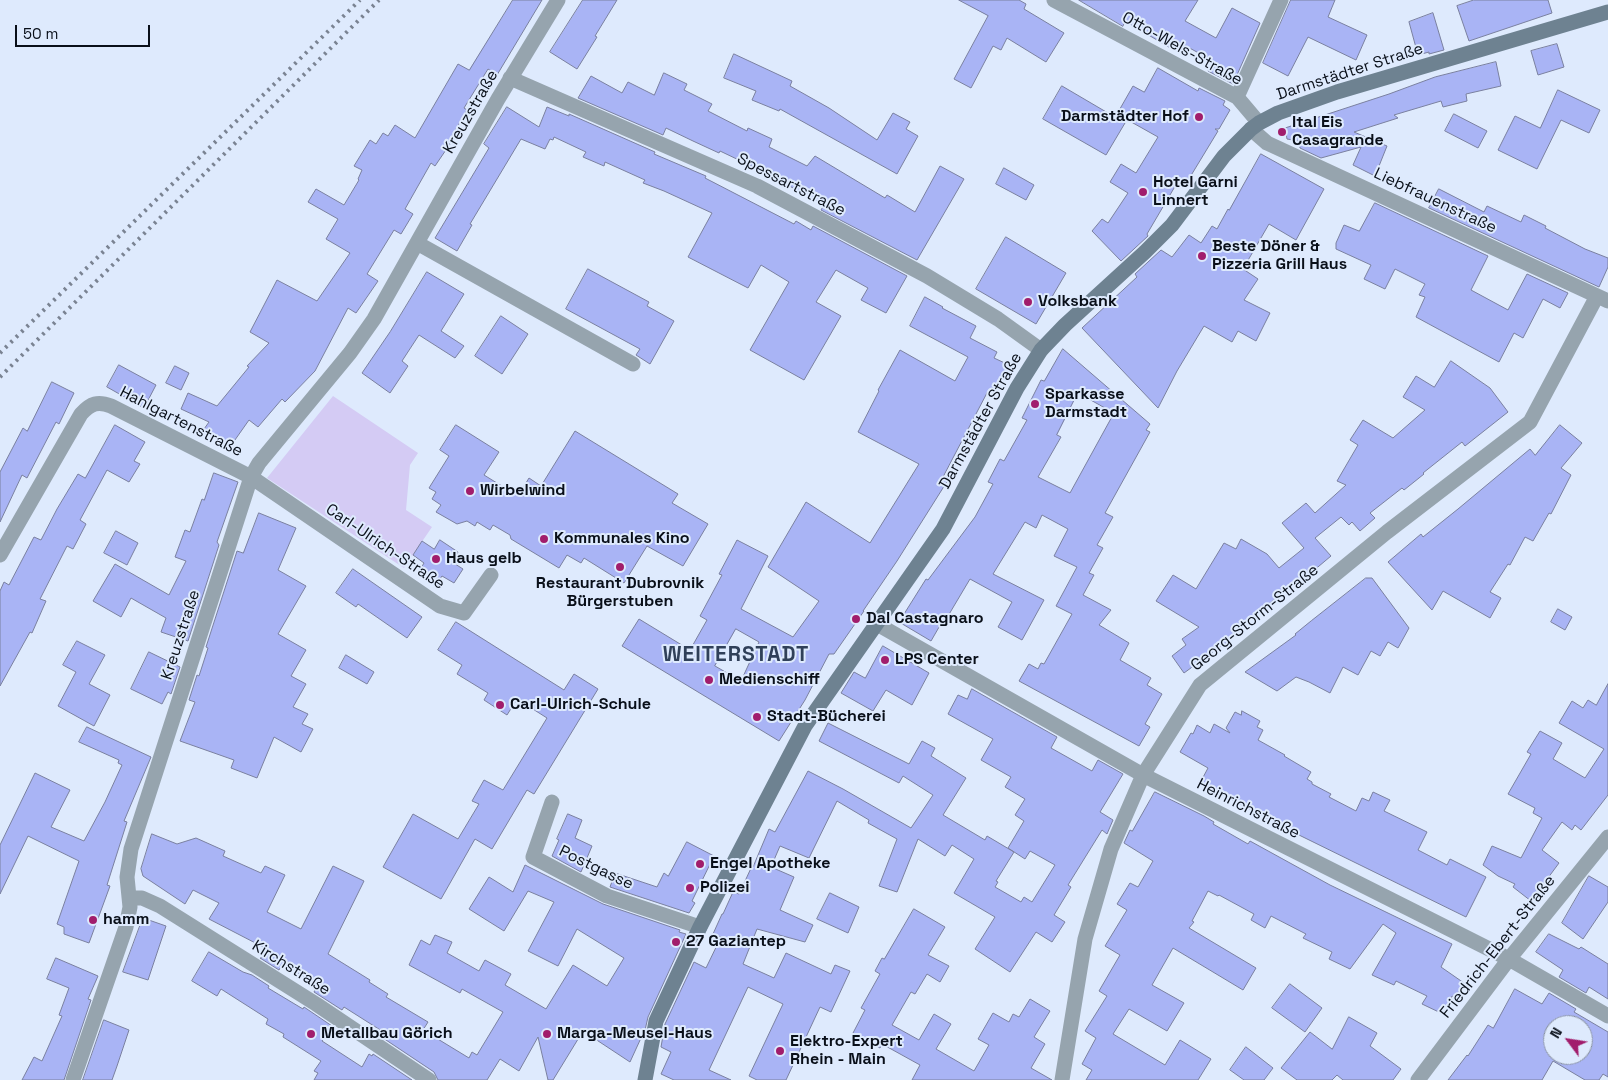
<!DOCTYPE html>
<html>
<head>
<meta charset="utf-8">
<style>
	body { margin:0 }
	#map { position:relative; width:1608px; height:1080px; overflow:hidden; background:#deeafd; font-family:"Space Grotesk",sans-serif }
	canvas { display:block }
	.north { position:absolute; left:1543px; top:1015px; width:50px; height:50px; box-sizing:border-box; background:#deeafd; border:1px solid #8992a2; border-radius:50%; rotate:301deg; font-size:14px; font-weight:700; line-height:20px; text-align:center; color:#090f19 }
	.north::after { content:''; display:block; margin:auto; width:18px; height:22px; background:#a11d6c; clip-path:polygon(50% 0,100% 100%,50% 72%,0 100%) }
	.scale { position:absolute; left:15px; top:25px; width:135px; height:22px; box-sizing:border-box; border:2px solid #090f19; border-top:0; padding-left:6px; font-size:15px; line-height:18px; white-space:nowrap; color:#090f19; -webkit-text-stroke:4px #deeafd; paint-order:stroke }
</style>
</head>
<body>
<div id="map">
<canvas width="1608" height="1080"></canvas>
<div class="north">N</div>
<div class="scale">50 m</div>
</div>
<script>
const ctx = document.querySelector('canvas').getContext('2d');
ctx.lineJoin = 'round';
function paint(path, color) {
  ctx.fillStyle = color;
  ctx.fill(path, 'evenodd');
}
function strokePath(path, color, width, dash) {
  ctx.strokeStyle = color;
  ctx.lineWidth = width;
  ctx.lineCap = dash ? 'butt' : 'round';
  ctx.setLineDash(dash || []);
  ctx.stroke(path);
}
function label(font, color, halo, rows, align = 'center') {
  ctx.font = font + ' "Space Grotesk",sans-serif';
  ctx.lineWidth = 4;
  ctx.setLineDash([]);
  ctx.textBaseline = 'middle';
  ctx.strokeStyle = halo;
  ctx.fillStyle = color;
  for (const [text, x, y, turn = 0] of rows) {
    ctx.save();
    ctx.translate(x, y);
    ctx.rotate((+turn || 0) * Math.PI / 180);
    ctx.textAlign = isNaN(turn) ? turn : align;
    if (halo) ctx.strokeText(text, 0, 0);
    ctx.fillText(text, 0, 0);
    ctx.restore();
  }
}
paint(new Path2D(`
	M 333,396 L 418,453 L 410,465 L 406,510 L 432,527 L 404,568 L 267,478 Z`), '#d4cbf4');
const building = new Path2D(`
	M 513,0 L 542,0 L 497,75 L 488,69 L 464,108 L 467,110 L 448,143 L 450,144 L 435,166 L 431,163 L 405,209 L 413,214 L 401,234 L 394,230 L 367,274 L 378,281 L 356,313 L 348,308 L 315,371 L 285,402 L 282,399 L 258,427 L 249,420 L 230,447 L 204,429 L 209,422 L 181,409 L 188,393 L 217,406 L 249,367 L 247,366 L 269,343 L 250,332 L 277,280 L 317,301 L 350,253 L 326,239 L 338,219 L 308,202 L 316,189 L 344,205 L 359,180 L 358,179 L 362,170 L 354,166 L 370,140 L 376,144 L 383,133 L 388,136 L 395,125 L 415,138 L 458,64 L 469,70 Z
	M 583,0 L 617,0 L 595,36 L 597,37 L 577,69 L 550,52 Z
	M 959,0 L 1019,0 L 1026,4 L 1024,9 L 1064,33 L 1046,62 L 1007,38 L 1001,50 L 993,46 L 971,88 L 954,79 L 988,16 Z
	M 1079,0 L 1198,0 L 1185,21 L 1216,38 L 1232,8 L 1260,23 L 1233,84 L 1208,71 L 1213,61 L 1177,41 L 1172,49 L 1125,21 L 1123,26 Z
	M 1291,0 L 1335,0 L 1328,17 L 1367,35 L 1356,60 L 1308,37 L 1288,76 L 1263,63 Z
	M 1474,0 L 1548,0 L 1552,13 L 1469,41 L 1457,6 Z
	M 1433,13 L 1444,50 L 1429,54 L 1429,52 L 1418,55 L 1409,22 Z
	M 1557,44 L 1564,67 L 1538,75 L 1531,51 Z
	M 734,54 L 792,81 L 790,86 L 829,108 L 877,140 L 893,113 L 910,122 L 906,129 L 918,136 L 897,174 L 780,109 L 779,111 L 752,100 L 756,91 L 724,78 Z
	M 1496,62 L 1501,86 L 1466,94 L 1467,101 L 1443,107 L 1441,101 L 1394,115 L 1398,118 L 1354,132 L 1387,146 L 1375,176 L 1353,165 L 1361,147 L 1321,158 L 1300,148 L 1299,141 L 1287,139 L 1285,128 L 1389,94 L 1435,77 Z
	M 1158,68 L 1198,91 L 1199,88 L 1225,101 L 1223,105 L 1230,110 L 1219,129 L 1215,129 L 1218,131 L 1184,187 L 1177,183 L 1147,234 L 1148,236 L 1121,261 L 1092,231 L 1102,219 L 1108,223 L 1128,193 L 1110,182 L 1121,164 L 1136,173 L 1158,137 L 1117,114 L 1133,86 L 1144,92 Z
	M 664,73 L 687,84 L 684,90 L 712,104 L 708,111 L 747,131 L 748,128 L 772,139 L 769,147 L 807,166 L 815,156 L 885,198 L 887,195 L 915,212 L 940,166 L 964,179 L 917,260 L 821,210 L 824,205 L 764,172 L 720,151 L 719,153 L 693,141 L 666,128 L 663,135 L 578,98 L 591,76 L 622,93 L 628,82 L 654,95 Z
	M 1062,86 L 1125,123 L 1106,155 L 1043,119 Z
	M 1558,90 L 1600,110 L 1589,133 L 1561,120 L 1537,169 L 1498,150 L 1515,116 L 1540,128 Z
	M 507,107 L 539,127 L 547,107 L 569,116 L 569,114 L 655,152 L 654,154 L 706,176 L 705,178 L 794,224 L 796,221 L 811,230 L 813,226 L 907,276 L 886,313 L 861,300 L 868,288 L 836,270 L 816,302 L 841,316 L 804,380 L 750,350 L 789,282 L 761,265 L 748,288 L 688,257 L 712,213 L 664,191 L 643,183 L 645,180 L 605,162 L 604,166 L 583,157 L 586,152 L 554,137 L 553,140 L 550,139 L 545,149 L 521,139 L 470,224 L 472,225 L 457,251 L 435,238 L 489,148 L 484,144 Z
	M 1454,114 L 1487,131 L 1478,148 L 1445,131 Z
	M 1261,154 L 1324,189 L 1296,240 L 1269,224 L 1243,269 L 1258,279 L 1244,300 L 1270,313 L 1256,341 L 1238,331 L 1232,342 L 1204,326 L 1177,371 L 1158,408 L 1082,328 L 1137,277 L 1135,274 L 1161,250 L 1172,257 L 1189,235 L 1201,243 L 1212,226 L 1217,229 L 1228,209 L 1229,210 Z
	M 1004,168 L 1034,185 L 1026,200 L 996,184 Z
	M 1439,189 L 1484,212 L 1487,206 L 1521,222 L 1524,215 L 1546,226 L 1545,228 L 1585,249 L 1608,258 L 1608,267 L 1599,287 L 1429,208 Z
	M 1375,203 L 1488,256 L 1471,290 L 1508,310 L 1527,274 L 1568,293 L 1560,308 L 1543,299 L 1523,338 L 1514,333 L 1499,362 L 1416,317 L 1425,297 L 1419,295 L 1425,284 L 1395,269 L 1385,289 L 1364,279 L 1371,265 L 1336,249 L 1336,243 L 1344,225 L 1359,231 Z
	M 1006,237 L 1066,273 L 1036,324 L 976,289 Z
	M 588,269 L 649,302 L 647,306 L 674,321 L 650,364 L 636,355 L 640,349 L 566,309 Z
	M 427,272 L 464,294 L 441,331 L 464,346 L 455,358 L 419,335 L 402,361 L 408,366 L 390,393 L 362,373 L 390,332 Z
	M 925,297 L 943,307 L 942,308 L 976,326 L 970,338 L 997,352 L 994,358 L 1009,365 L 994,394 L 988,391 L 943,477 L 948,480 L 897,561 L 863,611 L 864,611 L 834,654 L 829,654 L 805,700 L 779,741 L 622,646 L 639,619 L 690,650 L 707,620 L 700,616 L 722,575 L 719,574 L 737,540 L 768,556 L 741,609 L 793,637 L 819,601 L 768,567 L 806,502 L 870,543 L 919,464 L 858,432 L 879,391 L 878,390 L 900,350 L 955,381 L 968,357 L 910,326 ZM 736,629 L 759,642 L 741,681 L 715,666 Z
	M 501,316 L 528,334 L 502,374 L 475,356 Z
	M 1063,349 L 1150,424 L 1146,430 L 1150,432 L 1105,513 L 1113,517 L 1097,545 L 1103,548 L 1089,573 L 1094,575 L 1083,595 L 1111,610 L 1099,625 L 1129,643 L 1120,660 L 1151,678 L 1147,685 L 1162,694 L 1145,724 L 1150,727 L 1139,746 L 1019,681 L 1029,664 L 1038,669 L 1041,663 L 1044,664 L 1072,614 L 1056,606 L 1077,567 L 1054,556 L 1068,529 L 1042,515 L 1036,528 L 1025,522 L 993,574 L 1044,600 L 1022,640 L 998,627 L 1012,602 L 970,579 L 948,616 L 946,615 L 931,641 L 899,622 L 926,579 L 928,580 L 975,517 L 993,484 L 988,482 L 1000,459 L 1004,461 L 1027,420 L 1022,418 L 1041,380 L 1044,381 ZM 1078,393 L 1114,413 L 1070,493 L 1038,477 L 1061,437 L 1057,435 Z
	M 1451,361 L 1490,388 L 1508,412 L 1465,446 L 1462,442 L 1423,473 L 1424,474 L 1404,490 L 1402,488 L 1370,513 L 1375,518 L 1360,531 L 1352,522 L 1349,525 L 1341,517 L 1315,538 L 1331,556 L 1306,577 L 1305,576 L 1236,629 L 1239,632 L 1221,647 L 1221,646 L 1184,673 L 1172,656 L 1186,645 L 1182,639 L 1199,627 L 1156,601 L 1173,575 L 1196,589 L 1224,543 L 1236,549 L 1241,539 L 1267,554 L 1279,568 L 1304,548 L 1282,523 L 1306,503 L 1315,513 L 1346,485 L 1337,481 L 1358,445 L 1350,440 L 1363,420 L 1393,438 L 1425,410 L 1403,397 L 1416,376 L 1434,387 Z
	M 119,365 L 156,385 L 144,408 L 107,387 Z
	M 175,366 L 189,373 L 181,390 L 166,383 Z
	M 52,382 L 74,393 L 59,424 L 56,422 L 27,478 L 22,475 L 0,522 L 0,472 L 23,428 L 27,431 Z
	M 115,425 L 145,442 L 134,461 L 140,464 L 129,482 L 107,470 L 80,520 L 86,524 L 73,549 L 67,546 L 40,599 L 46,601 L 32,633 L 30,632 L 0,686 L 0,591 L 4,582 L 9,585 L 34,537 L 41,540 L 57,509 L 78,474 L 85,478 Z
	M 456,425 L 499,452 L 484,475 L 518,496 L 529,478 L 541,486 L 575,431 L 678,494 L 672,503 L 708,524 L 683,566 L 647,546 L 624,583 L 584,558 L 581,563 L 567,555 L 559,568 L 511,539 L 510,535 L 493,525 L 490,530 L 477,522 L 475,526 L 467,521 L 457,524 L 436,512 L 441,505 L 432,499 L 436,492 L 429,488 L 449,456 L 440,450 Z
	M 1560,425 L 1582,443 L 1561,468 L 1571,475 L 1551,514 L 1549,513 L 1533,541 L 1525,537 L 1510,565 L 1508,564 L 1490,592 L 1501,598 L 1490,618 L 1443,591 L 1432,610 L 1388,562 L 1421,534 L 1423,537 L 1458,509 L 1530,449 L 1535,455 Z
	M 214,473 L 238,482 L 217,542 L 219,545 L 188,641 L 161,632 L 166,618 L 131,598 L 121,617 L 93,601 L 115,564 L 169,595 L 186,561 L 175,557 L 185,530 L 190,532 L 202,499 L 204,500 Z
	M 259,513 L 296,528 L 278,570 L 306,586 L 278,634 L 306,650 L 291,676 L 306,684 L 293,707 L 308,714 L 302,724 L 313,729 L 301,752 L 274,737 L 257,778 L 231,768 L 234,760 L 180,741 L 195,702 L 189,700 L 197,675 L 199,676 L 208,648 L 206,647 L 237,551 L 243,553 Z
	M 116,531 L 138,543 L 127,565 L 104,553 Z
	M 440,540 L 458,552 L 452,562 L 463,569 L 454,583 L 442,576 L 439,580 L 421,568 L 424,563 L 413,555 L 422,541 L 434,549 Z
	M 353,569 L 422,617 L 407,638 L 358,604 L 356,607 L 336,593 Z
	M 1366,578 L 1372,578 L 1409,628 L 1398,648 L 1388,642 L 1380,656 L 1371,651 L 1358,675 L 1343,667 L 1330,693 L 1309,682 L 1296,677 L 1277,691 L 1245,672 L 1296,635 L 1295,634 L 1311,621 Z
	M 1558,609 L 1572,617 L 1565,630 L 1551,622 Z
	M 456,622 L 564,690 L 574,674 L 598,689 L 534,794 L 527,790 L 492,849 L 475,839 L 441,899 L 383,867 L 413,814 L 458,839 L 479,804 L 472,801 L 484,780 L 503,790 L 547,718 L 517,699 L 507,715 L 484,700 L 488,693 L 457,674 L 462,665 L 438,650 Z
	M 77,641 L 105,655 L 89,684 L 110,695 L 94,726 L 58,706 L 76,672 L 63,665 Z
	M 883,646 L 929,673 L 912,705 L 886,690 L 873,711 L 841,693 L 854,672 L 865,678 Z
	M 149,652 L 180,667 L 171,694 L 168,692 L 162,704 L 131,689 Z
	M 346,655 L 374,672 L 367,684 L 339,668 Z
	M 1608,684 L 1608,795 L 1581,830 L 1575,825 L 1572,830 L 1562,822 L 1542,850 L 1559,863 L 1531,901 L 1513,887 L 1515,884 L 1498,876 L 1483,865 L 1492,846 L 1521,858 L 1542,818 L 1533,813 L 1535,808 L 1508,794 L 1531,754 L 1527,752 L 1540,731 L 1562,743 L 1553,759 L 1585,778 L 1604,749 L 1559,723 L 1572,701 L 1583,708 L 1588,700 L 1596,705 Z
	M 972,689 L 1057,737 L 1051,748 L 1092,771 L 1098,760 L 1123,774 L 1100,812 L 1113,820 L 1107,834 L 1102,830 L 1068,885 L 1071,887 L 1054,915 L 1065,922 L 1052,942 L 1036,932 L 1010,972 L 975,949 L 995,917 L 954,893 L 974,859 L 952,845 L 945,856 L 918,839 L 897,892 L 879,886 L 897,839 L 868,823 L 869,820 L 837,801 L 809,858 L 780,846 L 771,867 L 794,877 L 780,910 L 813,925 L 805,942 L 757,929 L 743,964 L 774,978 L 786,953 L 831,974 L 835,965 L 850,971 L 831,1012 L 820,1007 L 786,1080 L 757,1080 L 749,1076 L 783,1004 L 748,987 L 709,1070 L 731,1080 L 674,1080 L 661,1074 L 671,1052 L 661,1047 L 665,1024 L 694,962 L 706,968 L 721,937 L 713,934 L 722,914 L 723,914 L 733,892 L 739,894 L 752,866 L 753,867 L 769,829 L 775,832 L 808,771 L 843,789 L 911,828 L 933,795 L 903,776 L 899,783 L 819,741 L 828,723 L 909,764 L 922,741 L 935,748 L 931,756 L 966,778 L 943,815 L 985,840 L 987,836 L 1014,852 L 996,881 L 998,882 L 995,887 L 1021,902 L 1024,897 L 1032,902 L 1055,865 L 1030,851 L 1025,859 L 1008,848 L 1024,821 L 1015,815 L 1025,799 L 1005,787 L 1011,777 L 981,760 L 993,739 L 948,714 L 958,695 L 967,699 Z
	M 1242,711 L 1260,721 L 1257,727 L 1263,730 L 1258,740 L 1285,755 L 1284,756 L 1311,772 L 1307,779 L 1312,782 L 1312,784 L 1331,794 L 1329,797 L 1356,811 L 1362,798 L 1369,801 L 1373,792 L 1390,800 L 1384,811 L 1427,832 L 1418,850 L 1447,865 L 1450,859 L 1486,877 L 1466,917 L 1301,836 L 1200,783 L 1208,768 L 1180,752 L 1191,733 L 1193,734 L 1197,725 L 1210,733 L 1214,724 L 1230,733 L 1226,728 L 1235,712 L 1241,715 Z
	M 87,727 L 151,757 L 124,821 L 127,822 L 107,885 L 110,886 L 89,943 L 64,934 L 64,927 L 57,924 L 79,861 L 28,836 L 0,894 L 0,845 L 35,773 L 70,790 L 51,827 L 84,841 L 105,802 L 122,765 L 118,763 L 119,760 L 79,742 Z
	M 1155,792 L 1204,816 L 1214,822 L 1213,824 L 1248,844 L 1250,841 L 1330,885 L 1452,944 L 1441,967 L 1464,983 L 1455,998 L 1452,996 L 1443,1014 L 1422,1004 L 1427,996 L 1396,981 L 1394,985 L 1372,975 L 1396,933 L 1383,924 L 1350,969 L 1329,959 L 1332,952 L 1303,938 L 1306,934 L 1271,916 L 1265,928 L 1251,920 L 1254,914 L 1219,895 L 1218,896 L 1208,891 L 1192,921 L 1194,922 L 1189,928 L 1256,968 L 1243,990 L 1173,948 L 1152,985 L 1184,1003 L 1167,1031 L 1129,1009 L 1113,1034 L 1165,1065 L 1180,1040 L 1211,1059 L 1198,1080 L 1086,1080 L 1092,1070 L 1082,1064 L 1096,1038 L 1085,1031 L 1107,996 L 1099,991 L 1120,955 L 1105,946 L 1127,910 L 1117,904 L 1130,883 L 1138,887 L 1153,861 L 1124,843 L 1130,830 L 1132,831 Z
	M 568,814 L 582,820 L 575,838 L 592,846 L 581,872 L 552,856 L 559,840 L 557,839 Z
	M 152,834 L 177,844 L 196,838 L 225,851 L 223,856 L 261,873 L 265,866 L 285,875 L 267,912 L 301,929 L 333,866 L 364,881 L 328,954 L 370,980 L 369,982 L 388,994 L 386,997 L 428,1022 L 423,1030 L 469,1058 L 472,1052 L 477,1055 L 503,1012 L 462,989 L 460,993 L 409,965 L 421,940 L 430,945 L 435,935 L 452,942 L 447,953 L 479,971 L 485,960 L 511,974 L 505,985 L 546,1009 L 573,965 L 607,986 L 624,958 L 577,929 L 558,966 L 528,951 L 554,902 L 528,891 L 504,931 L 469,909 L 489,877 L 513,892 L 525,865 L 603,904 L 680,930 L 679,932 L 686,934 L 648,1017 L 643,1039 L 641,1038 L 630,1062 L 583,1031 L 553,1080 L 548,1080 L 538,1037 L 519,1071 L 500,1059 L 487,1080 L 438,1080 L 434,1072 L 383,1038 L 385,1033 L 344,1007 L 342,1010 L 314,992 L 318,984 L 282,965 L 279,970 L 260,958 L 262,958 L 264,955 L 262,954 L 265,948 L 209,919 L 219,903 L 193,890 L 185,904 L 143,876 L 141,869 Z
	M 687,842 L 714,856 L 692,901 L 695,903 L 689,913 L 610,887 L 615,873 L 657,887 L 664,873 L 668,876 Z
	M 1589,876 L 1608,887 L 1608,902 L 1583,939 L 1562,923 Z
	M 830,893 L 859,907 L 848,933 L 817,919 Z
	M 914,909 L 945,927 L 928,955 L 949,966 L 940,982 L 927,974 L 915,994 L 911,992 L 892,1025 L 919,1040 L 934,1014 L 951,1024 L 936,1049 L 974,1071 L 989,1045 L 978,1039 L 993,1013 L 1009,1022 L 1013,1014 L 1019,1017 L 1030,999 L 1050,1011 L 1034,1037 L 1045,1044 L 1031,1068 L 1052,1080 L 912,1080 L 920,1065 L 882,1044 L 880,1048 L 853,1033 L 865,1010 L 861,1008 L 880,974 L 875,971 L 882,958 L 884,959 Z
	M 143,918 L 166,926 L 148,980 L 123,972 Z
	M 1549,934 L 1579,949 L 1581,947 L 1608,964 L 1608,999 L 1589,987 L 1586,993 L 1559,977 L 1563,970 L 1536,952 Z
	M 209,952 L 243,972 L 252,975 L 269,986 L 268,988 L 303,1009 L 304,1007 L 332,1026 L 322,1041 L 362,1067 L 369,1054 L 372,1056 L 373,1054 L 412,1080 L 314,1080 L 318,1073 L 314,1071 L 321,1061 L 283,1037 L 284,1034 L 266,1024 L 268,1019 L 221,989 L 217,996 L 192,981 Z
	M 56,958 L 98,976 L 88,999 L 91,1000 L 64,1080 L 22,1080 L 34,1057 L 42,1061 L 62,1016 L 59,1015 L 69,988 L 47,979 Z
	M 1290,984 L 1322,1008 L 1305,1032 L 1272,1008 Z
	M 1515,989 L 1542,1004 L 1549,993 L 1576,1009 L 1574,1012 L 1608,1032 L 1608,1077 L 1603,1074 L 1599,1080 L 1585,1080 L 1553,1061 L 1542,1080 L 1448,1080 L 1467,1055 L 1468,1056 L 1488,1025 L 1493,1028 ZM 1553,1025 L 1583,1025 L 1583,1055 L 1553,1055 Z
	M 1349,1017 L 1377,1033 L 1370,1046 L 1401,1069 L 1393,1080 L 1343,1080 L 1337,1075 L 1332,1080 L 1297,1080 L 1281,1068 L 1310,1032 L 1332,1049 Z
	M 104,1020 L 129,1030 L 117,1066 L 112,1080 L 83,1080 Z
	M 1246,1047 L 1273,1068 L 1264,1080 L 1244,1080 L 1230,1070 Z`);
paint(building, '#a9b4f5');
strokePath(building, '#7a809f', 1);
strokePath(new Path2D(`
	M 1054,0 L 1237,97 L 1259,123
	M 510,78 L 757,186 L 927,276 L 998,319 L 1041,350
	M 1237,97 L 1281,0
	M 1251,129 L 1267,143 L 1608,301
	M 417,243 L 633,364
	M 0,555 L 81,414 C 91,403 98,401 111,406 L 251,477 L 440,606 L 464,613 L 491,575
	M 877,624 L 1143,775 L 1509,959 L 1608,1016
	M 552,802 L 533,857 L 607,896 L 700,927
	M 130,898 L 142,898 L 160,906 L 316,1004 L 429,1080
	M 73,1080 L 126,927 L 130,907 L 127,877 L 131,849 L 251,477 L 259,463 L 350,353 L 374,319 L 498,99 L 558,0
	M 1062,1080 L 1085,939 L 1111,849 L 1143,775 L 1200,685 L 1387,532 L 1530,422 L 1597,296
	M 1418,1080 L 1509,959 L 1608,837`), '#96a4ae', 15);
strokePath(new Path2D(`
	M 645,1080 L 656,1021 L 700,927 L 805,726 L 943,529 L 1017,388 L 1041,350 L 1065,325 L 1145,252 L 1172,225 L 1224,156 L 1251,129 L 1259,123 L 1278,113 L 1337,92 L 1608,12`), '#6e8291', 15);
strokePath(new Path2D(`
	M 0,353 L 360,0
	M 0,377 L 379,0`), '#7a8392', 4, [2.5, 5]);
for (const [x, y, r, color] of [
	[1199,117,5,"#a11d6c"],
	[1282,132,5,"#a11d6c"],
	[1143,192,5,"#a11d6c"],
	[1202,256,5,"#a11d6c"],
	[1028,302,5,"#a11d6c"],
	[1035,404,5,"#a11d6c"],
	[470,491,5,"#a11d6c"],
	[544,539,5,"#a11d6c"],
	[436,559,5,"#a11d6c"],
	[620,567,5,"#a11d6c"],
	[856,619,5,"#a11d6c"],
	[885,660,5,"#a11d6c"],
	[709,680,5,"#a11d6c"],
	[500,705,5,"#a11d6c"],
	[757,717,5,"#a11d6c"],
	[700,864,5,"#a11d6c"],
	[690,888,5,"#a11d6c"],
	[93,920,5,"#a11d6c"],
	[676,942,5,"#a11d6c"],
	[311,1034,5,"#a11d6c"],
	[547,1034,5,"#a11d6c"],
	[780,1051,5,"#a11d6c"]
]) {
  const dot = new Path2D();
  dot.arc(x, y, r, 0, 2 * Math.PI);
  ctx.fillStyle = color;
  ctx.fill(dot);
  strokePath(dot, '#deeafd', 2);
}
label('16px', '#090f19', '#deeafd', [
	["Otto-Wels-Straße",1182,49,29],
	["Darmstädter Straße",1350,72,-18],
	["Kreuzstraße",471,112,-60],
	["Spessartstraße",791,185,27],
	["Liebfrauenstraße",1435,201,25],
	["Darmstädter Straße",981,421,-61],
	["Hahlgartenstraße",181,422,27],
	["Carl-Ulrich-Straße",385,547,34],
	["Georg-Storm-Straße",1255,618,-39],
	["Kreuzstraße",181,635,-72],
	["Heinrichstraße",1248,809,27],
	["Postgasse",596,868,26],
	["Friedrich-Ebert-Straße",1498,947,-52],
	["Kirchstraße",291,968,32]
]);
label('bold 16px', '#090f19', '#deeafd', [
	["Darmstädter Hof",1189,117,"right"],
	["Ital Eis",1292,123],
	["Casagrande",1292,141],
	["Hotel Garni",1153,183],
	["Linnert",1153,201],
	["Beste Döner &",1212,247],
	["Pizzeria Grill Haus",1212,265],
	["Volksbank",1038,302],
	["Sparkasse",1045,395],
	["Darmstadt",1045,413],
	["Wirbelwind",480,491],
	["Kommunales Kino",554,539],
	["Haus gelb",446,559],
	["Restaurant Dubrovnik",620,584,"center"],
	["Bürgerstuben",620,602,"center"],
	["Dal Castagnaro",866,619],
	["LPS Center",895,660],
	["Medienschiff",719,680],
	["Carl-Ulrich-Schule",510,705],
	["Stadt-Bücherei",767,717],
	["Engel Apotheke",710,864],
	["Polizei",700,888],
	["hamm",103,920],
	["27 Gaziantep",686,942],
	["Metallbau Görich",321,1034],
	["Marga-Meusel-Haus",557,1034],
	["Elektro-Expert",790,1042],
	["Rhein - Main",790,1060]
], 'left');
ctx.letterSpacing = '1px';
label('bold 21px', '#304059', '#deeafd', [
	["WEITERSTADT",736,655]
]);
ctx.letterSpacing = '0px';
</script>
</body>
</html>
